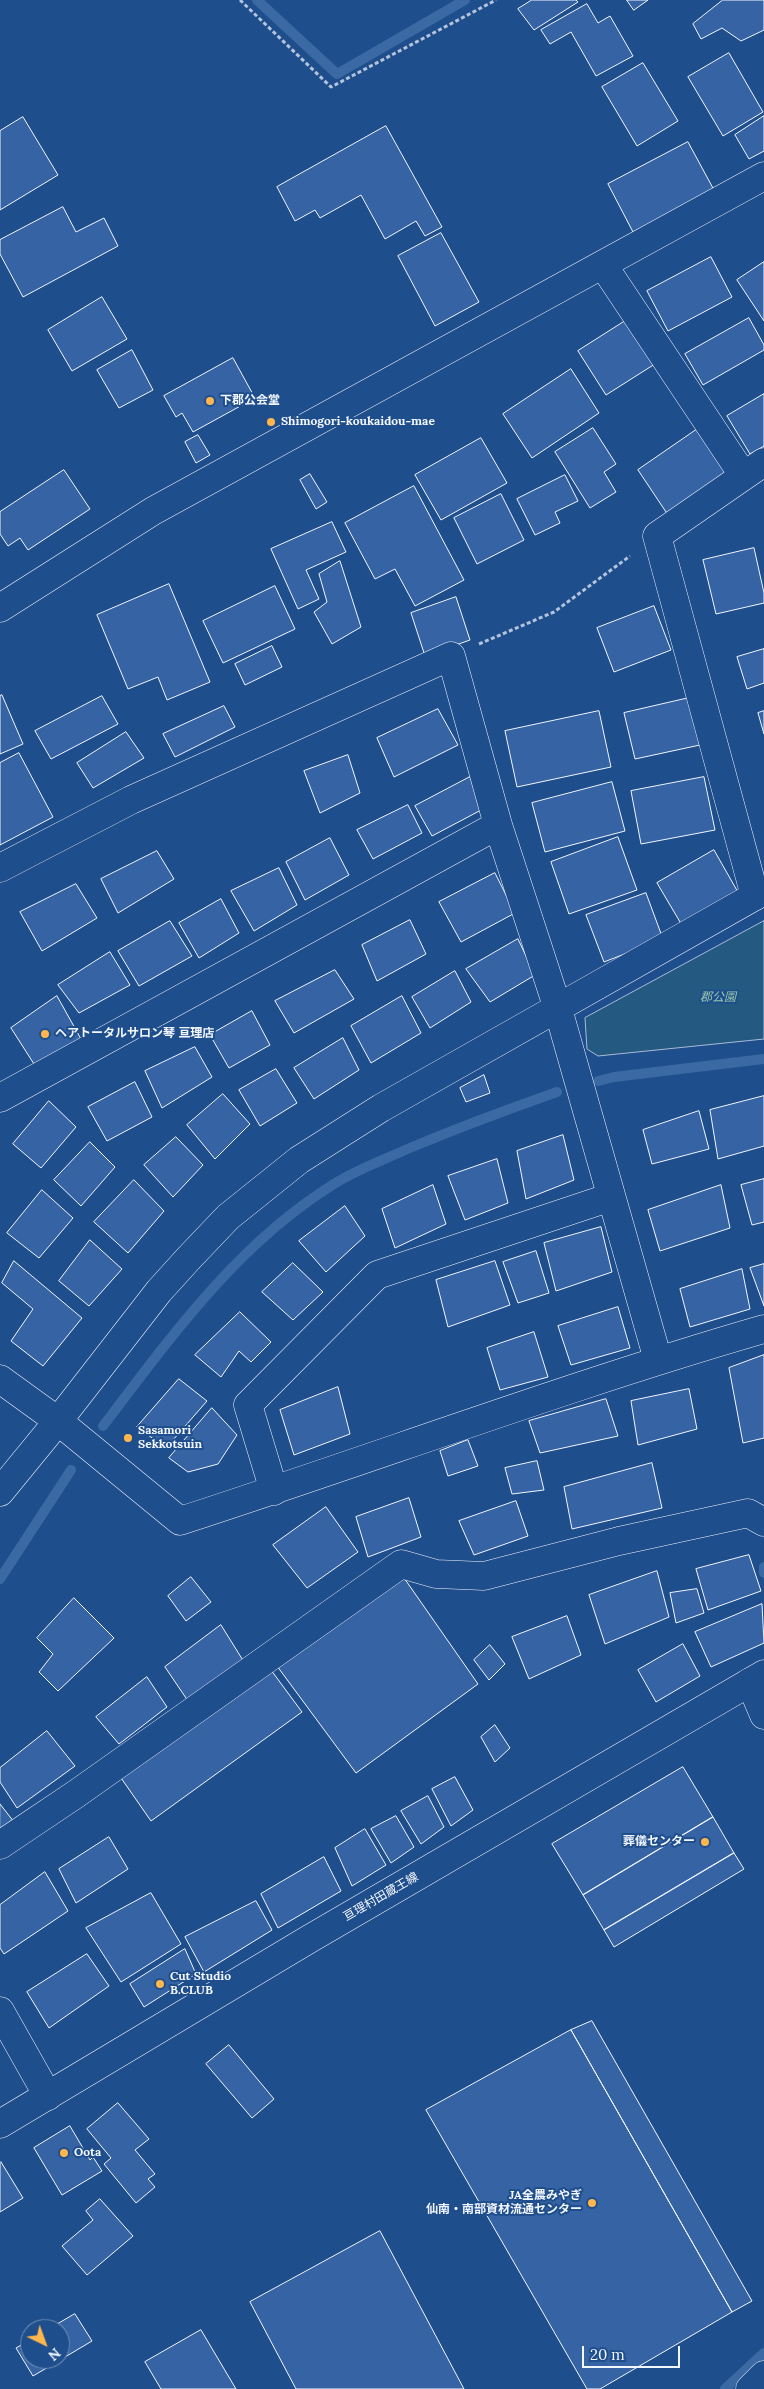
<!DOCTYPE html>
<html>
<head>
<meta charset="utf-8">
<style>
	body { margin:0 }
	#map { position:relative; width:764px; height:2389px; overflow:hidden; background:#1f4e8c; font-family:Lora,serif }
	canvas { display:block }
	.north { position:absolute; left:20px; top:2319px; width:50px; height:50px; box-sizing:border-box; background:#1f4e8c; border:1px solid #7391ba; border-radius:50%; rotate:138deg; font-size:14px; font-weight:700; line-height:20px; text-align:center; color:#f2f6ff }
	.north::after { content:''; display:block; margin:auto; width:18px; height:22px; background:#ffb74d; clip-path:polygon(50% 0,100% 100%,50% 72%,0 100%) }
	.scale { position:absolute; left:582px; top:2346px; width:98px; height:22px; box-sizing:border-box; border:2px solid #f2f6ff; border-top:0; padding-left:6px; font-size:15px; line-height:18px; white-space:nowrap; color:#f2f6ff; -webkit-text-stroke:4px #1f4e8c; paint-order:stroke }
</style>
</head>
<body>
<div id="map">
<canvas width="764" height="2389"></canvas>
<div class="north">N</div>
<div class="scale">20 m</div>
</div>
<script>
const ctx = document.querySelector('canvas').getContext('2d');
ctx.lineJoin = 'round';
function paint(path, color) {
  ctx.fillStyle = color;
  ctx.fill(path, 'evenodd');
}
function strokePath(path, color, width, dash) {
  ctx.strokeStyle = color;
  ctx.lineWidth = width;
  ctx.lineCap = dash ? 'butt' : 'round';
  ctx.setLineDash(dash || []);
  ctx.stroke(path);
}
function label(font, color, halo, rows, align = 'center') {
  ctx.font = font + ' Lora,"Noto Sans JP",serif';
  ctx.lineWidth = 4;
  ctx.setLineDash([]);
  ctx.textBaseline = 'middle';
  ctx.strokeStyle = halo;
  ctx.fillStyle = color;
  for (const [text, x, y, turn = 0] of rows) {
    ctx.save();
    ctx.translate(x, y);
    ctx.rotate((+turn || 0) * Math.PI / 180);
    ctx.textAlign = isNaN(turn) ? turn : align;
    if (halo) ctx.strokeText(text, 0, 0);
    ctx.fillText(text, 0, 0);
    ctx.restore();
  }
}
const green = new Path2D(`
	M 764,921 L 764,1039 L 598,1056 L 587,1049 L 585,1018 Z`);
paint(green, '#245a82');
strokePath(green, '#a8bbd7', 1);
strokePath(new Path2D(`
	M 257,0 L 337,74 L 465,0
	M 598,1081 L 614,1077 L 764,1059
	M 103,1426 C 171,1337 237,1244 334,1184 C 356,1170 381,1161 405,1150 C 455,1129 506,1110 557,1092
	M 764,1567 L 764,1573
	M 0,1579 L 71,1470
	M 725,2389 L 764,2353`), '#3b69a3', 10);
const building = new Path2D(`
	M 532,0 L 576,0 L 578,2 L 534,30 L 518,9 Z
	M 627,0 L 648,0 L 634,10 Z
	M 723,0 L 764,0 L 764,30 L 741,41 L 722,28 L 701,39 L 693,24 Z
	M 587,4 L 598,23 L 610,16 L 633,56 L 596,76 L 571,32 L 550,44 L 541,30 Z
	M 729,53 L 763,112 L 723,136 L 688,77 Z
	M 643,63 L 678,121 L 637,146 L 602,87 Z
	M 764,116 L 764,151 L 749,159 L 735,135 Z
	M 23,117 L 58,175 L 0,210 L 0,131 Z
	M 386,126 L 442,227 L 425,236 L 416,221 L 385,239 L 361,195 L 320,218 L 315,210 L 295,221 L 277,187 Z
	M 688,142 L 714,190 L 633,232 L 608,184 Z
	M 63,207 L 76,232 L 104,218 L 118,246 L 23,297 L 0,254 L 0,240 Z
	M 441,233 L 479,302 L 435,326 L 398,256 Z
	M 711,257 L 732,297 L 668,331 L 647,291 Z
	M 764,262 L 764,321 L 737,280 Z
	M 102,297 L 127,339 L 72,371 L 48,330 Z
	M 630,318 L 658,362 L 606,395 L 578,351 Z
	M 749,318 L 764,345 L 764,350 L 703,385 L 685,354 Z
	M 132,350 L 153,390 L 119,408 L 97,370 Z
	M 233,358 L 255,398 L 193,432 L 182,413 L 176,417 L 164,396 Z
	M 571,369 L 599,413 L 532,458 L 503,414 Z
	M 764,394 L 764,446 L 750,454 L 727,416 Z
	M 593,428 L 616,464 L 604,472 L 616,492 L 590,508 L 555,452 Z
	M 699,428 L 730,472 L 668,515 L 638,470 Z
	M 198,435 L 210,455 L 196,463 L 185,442 Z
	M 481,438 L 507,483 L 441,520 L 415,475 Z
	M 64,470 L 90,509 L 28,550 L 20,538 L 8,546 L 0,534 L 0,512 Z
	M 310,474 L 327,502 L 316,509 L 300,480 Z
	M 565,475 L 578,501 L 555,512 L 560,523 L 535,535 L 517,499 Z
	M 414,486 L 464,580 L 415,606 L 395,569 L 375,579 L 345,523 Z
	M 501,494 L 524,540 L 477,564 L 454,518 Z
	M 332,522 L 346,552 L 306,570 L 319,599 L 298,609 L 271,549 Z
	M 754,548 L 764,593 L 764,603 L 716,614 L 703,560 Z
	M 340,561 L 361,627 L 332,644 L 314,612 L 327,602 L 319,574 Z
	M 169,584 L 210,682 L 167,700 L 158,677 L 128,689 L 97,615 Z
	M 275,586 L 295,629 L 223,663 L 203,621 Z
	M 456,597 L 470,640 L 425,656 L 411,613 Z
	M 654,606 L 671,650 L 614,672 L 597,628 Z
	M 272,646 L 282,667 L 245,685 L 235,664 Z
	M 764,649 L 764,683 L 747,689 L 737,657 Z
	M 2,695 L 23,744 L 0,754 L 0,696 Z
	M 102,696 L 118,724 L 51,759 L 35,731 Z
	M 689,698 L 700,745 L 635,759 L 624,713 Z
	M 224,706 L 235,727 L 175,757 L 163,734 Z
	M 438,709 L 458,745 L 394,777 L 377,738 Z
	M 599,711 L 611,767 L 517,787 L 505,731 Z
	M 764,711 L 764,734 L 758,713 Z
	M 126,732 L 144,758 L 93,788 L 77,763 Z
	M 19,753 L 53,817 L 0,845 L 0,763 Z
	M 348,755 L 360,793 L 320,813 L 304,771 Z
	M 470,777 L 483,809 L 432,836 L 415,806 Z
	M 704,777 L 715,830 L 641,844 L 631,791 Z
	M 612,782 L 625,831 L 545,852 L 532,803 Z
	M 408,805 L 422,833 L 373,859 L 357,830 Z
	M 618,837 L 637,890 L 569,914 L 551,862 Z
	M 330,838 L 349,875 L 305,900 L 286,862 Z
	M 714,850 L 739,894 L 683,927 L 657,883 Z
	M 157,851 L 174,879 L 118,913 L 101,879 Z
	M 279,868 L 297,905 L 254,931 L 231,891 Z
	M 495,873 L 515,913 L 461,942 L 439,902 Z
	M 76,884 L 97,918 L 42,951 L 20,912 Z
	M 646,893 L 663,939 L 604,962 L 586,915 Z
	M 221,899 L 239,933 L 199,958 L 179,923 Z
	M 410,920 L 426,954 L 377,981 L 362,945 Z
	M 170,921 L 192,956 L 139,986 L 118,951 Z
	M 518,939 L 535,975 L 490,1002 L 466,969 Z
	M 110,952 L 130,985 L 79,1013 L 58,985 Z
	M 335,970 L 354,999 L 294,1033 L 275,1001 Z
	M 455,971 L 471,1002 L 430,1028 L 412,997 Z
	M 57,996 L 81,1039 L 34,1064 L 11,1028 Z
	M 402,996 L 421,1033 L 371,1063 L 351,1026 Z
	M 252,1011 L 270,1045 L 229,1068 L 210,1035 Z
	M 343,1038 L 359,1070 L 314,1099 L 294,1068 Z
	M 195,1047 L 212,1077 L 162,1108 L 145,1071 Z
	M 276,1069 L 297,1103 L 260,1126 L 239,1090 Z
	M 484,1075 L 490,1093 L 466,1102 L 460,1088 Z
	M 135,1082 L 152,1117 L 107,1141 L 88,1107 Z
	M 223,1094 L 250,1124 L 215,1159 L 187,1125 Z
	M 764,1096 L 764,1146 L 718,1159 L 710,1110 Z
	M 49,1101 L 76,1127 L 41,1168 L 13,1144 Z
	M 699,1111 L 709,1149 L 652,1164 L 643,1130 Z
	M 563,1135 L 574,1180 L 526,1199 L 517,1151 Z
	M 176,1137 L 203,1165 L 173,1197 L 144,1165 Z
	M 90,1142 L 115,1167 L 81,1206 L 54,1180 Z
	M 497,1159 L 508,1203 L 465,1220 L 448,1176 Z
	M 764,1179 L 764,1222 L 752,1225 L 741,1185 Z
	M 134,1180 L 164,1211 L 128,1253 L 94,1222 Z
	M 433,1185 L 446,1224 L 395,1248 L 382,1209 Z
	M 721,1185 L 730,1228 L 660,1251 L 648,1210 Z
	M 42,1190 L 73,1218 L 39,1258 L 7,1233 Z
	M 345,1206 L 365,1236 L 326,1272 L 299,1241 Z
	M 601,1227 L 612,1272 L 556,1291 L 544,1243 Z
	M 90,1240 L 122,1269 L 89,1306 L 59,1281 Z
	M 536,1251 L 549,1293 L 518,1303 L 503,1262 Z
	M 14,1261 L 82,1318 L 43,1366 L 11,1341 L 33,1309 L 2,1283 Z
	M 495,1261 L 510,1305 L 448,1327 L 436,1280 Z
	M 293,1263 L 323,1292 L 293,1320 L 262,1292 Z
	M 764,1264 L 764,1306 L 750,1268 Z
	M 742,1269 L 750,1309 L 690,1327 L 680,1289 Z
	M 618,1307 L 630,1348 L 571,1365 L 558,1326 Z
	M 240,1312 L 271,1342 L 251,1362 L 239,1351 L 221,1377 L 195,1355 Z
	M 534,1332 L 548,1377 L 500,1390 L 487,1348 Z
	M 764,1355 L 764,1438 L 743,1443 L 729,1368 Z
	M 179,1379 L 207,1401 L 166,1448 L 137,1427 Z
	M 338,1387 L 350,1434 L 294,1455 L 280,1410 Z
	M 689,1389 L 697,1429 L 638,1445 L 631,1401 Z
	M 606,1399 L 618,1436 L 540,1453 L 529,1421 Z
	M 212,1408 L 237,1435 L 218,1464 L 188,1472 L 169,1458 Z
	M 468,1440 L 478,1466 L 448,1476 L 440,1451 Z
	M 537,1461 L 544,1490 L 512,1494 L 505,1468 Z
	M 652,1463 L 662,1508 L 572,1529 L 564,1487 Z
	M 409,1498 L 421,1537 L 368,1557 L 356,1517 Z
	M 516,1501 L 528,1536 L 474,1555 L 459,1521 Z
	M 326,1507 L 358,1552 L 307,1588 L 273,1545 Z
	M 749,1555 L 761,1591 L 708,1610 L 696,1569 Z
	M 657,1571 L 669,1617 L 605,1644 L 589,1595 Z
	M 402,1575 L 478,1684 L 356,1773 L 277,1666 Z
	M 191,1577 L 211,1602 L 186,1621 L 168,1596 Z
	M 697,1589 L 704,1613 L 676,1623 L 670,1593 Z
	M 74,1598 L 114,1638 L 58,1691 L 39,1672 L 53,1654 L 37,1638 Z
	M 762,1604 L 764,1643 L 711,1667 L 695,1632 Z
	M 567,1616 L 581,1655 L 529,1679 L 512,1637 Z
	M 221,1625 L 244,1662 L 188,1701 L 165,1667 Z
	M 683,1644 L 700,1676 L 656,1702 L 638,1670 Z
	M 490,1645 L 505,1664 L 489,1680 L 474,1660 Z
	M 268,1666 L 302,1712 L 151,1821 L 119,1775 Z
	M 147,1677 L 167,1707 L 119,1744 L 96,1717 Z
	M 495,1725 L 510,1748 L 495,1762 L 481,1737 Z
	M 47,1731 L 75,1766 L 17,1808 L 0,1782 L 0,1768 Z
	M 683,1767 L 713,1817 L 583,1895 L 552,1844 Z
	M 455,1777 L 473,1810 L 451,1826 L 432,1789 Z
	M 428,1796 L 444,1827 L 421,1844 L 401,1811 Z
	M 0,1804 L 14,1822 L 0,1830 Z
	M 396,1816 L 414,1847 L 391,1863 L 371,1829 Z
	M 713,1817 L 734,1853 L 604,1930 L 583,1895 Z
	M 365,1829 L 386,1865 L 352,1886 L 335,1848 Z
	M 109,1837 L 128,1869 L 76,1903 L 59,1869 Z
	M 734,1853 L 744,1869 L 614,1947 L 604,1930 Z
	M 324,1857 L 341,1891 L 278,1928 L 261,1894 Z
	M 45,1872 L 68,1911 L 4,1954 L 0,1948 L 0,1905 Z
	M 151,1893 L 181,1944 L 121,1982 L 86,1928 Z
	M 256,1901 L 272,1930 L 204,1972 L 185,1937 Z
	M 185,1949 L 196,1974 L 144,2007 L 130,1984 Z
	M 87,1954 L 109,1986 L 49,2028 L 27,1992 Z
	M 592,2021 L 752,2301 L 732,2312 L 571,2030 Z
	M 571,2030 L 732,2312 L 600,2389 L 587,2389 L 426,2110 Z
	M 229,2045 L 274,2099 L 252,2118 L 206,2064 Z
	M 118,2103 L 149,2139 L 135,2150 L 155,2174 L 148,2179 L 155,2187 L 136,2203 L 104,2164 L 111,2158 L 87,2129 Z
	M 70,2126 L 90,2160 L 93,2157 L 102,2171 L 62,2195 L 34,2148 Z
	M 1,2162 L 23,2198 L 0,2212 L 0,2163 Z
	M 100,2199 L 133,2236 L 87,2275 L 62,2246 L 93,2220 L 86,2211 Z
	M 380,2231 L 464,2389 L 296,2389 L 250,2302 Z
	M 75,2314 L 92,2341 L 33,2376 L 16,2348 L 30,2340 L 30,2359 L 60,2359 L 60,2329 L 49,2329 Z
	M 201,2330 L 236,2389 L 161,2389 L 145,2362 Z`);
paint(building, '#3563a3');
strokePath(building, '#f2f6ff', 1);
const minor = new Path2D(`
	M 603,265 L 743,475
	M 0,868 L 131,800 L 451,656 L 498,825 L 558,1009 L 658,1360
	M 755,896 L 657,536 L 764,462
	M 0,1098 L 498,825
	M 0,1379 L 58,1421 L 180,1521 C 375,1458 567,1386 764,1329
	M 274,1491 L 248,1405 L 377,1275 L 611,1197
	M 750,1682 L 764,1715
	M 0,1845 L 76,1794 L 401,1564 L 436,1574 L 484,1576 L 619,1541 L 748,1513 L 764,1522
	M 750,2389 L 764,2375`);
const tertiary = new Path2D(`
	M 0,608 L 153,511 L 764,176
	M 0,1492 L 58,1421 L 159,1291 L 188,1259 L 228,1217 L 299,1160 L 381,1108 L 764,891
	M 0,2011 L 48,2096`);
const primary = new Path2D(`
	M 0,2124 L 311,1938 L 764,1674`);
strokePath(minor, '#f2f6ff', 29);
strokePath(tertiary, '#f2f6ff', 29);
strokePath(primary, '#f2f6ff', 29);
strokePath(new Path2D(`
	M 240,0 L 331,87 L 496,0
	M 479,644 L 554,612 L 630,556`), '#b3c4dc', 3, [4, 2.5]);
strokePath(minor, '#1f4e8c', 28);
strokePath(tertiary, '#1f4e8c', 28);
strokePath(primary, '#1f4e8c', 28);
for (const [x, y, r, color] of [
	[210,401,5,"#ffb74d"],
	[271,422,5,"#ffb74d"],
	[45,1034,5,"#ffb74d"],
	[128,1438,5,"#ffb74d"],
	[705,1842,5,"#ffb74d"],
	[160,1984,5,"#ffb74d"],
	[64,2153,5,"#ffb74d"],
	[592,2203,5,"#ffb74d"]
]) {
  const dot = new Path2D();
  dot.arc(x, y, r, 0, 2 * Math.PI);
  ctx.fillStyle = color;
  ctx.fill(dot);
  strokePath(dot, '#1f4e8c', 2);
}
label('bold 12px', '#f2f6ff', '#1f4e8c', [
	["下郡公会堂",220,401],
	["Shimogori-koukaidou-mae",281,422],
	["ヘアトータルサロン琴 亘理店",55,1034],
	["Sasamori",138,1431],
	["Sekkotsuin",138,1445],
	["葬儀センター",695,1842,"right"],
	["Cut Studio",170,1977],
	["B.CLUB",170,1991],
	["Oota",74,2153],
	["JA全農みやぎ",582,2196,"right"],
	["仙南・南部資材流通センター",582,2210,"right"]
], 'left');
label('italic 12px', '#97c8a6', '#1f4e8c', [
	["郡公園",718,998]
]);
label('12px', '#f2f6ff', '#1f4e8c', [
	["亘理村田蔵王線",381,1897,-30]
]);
</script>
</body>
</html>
